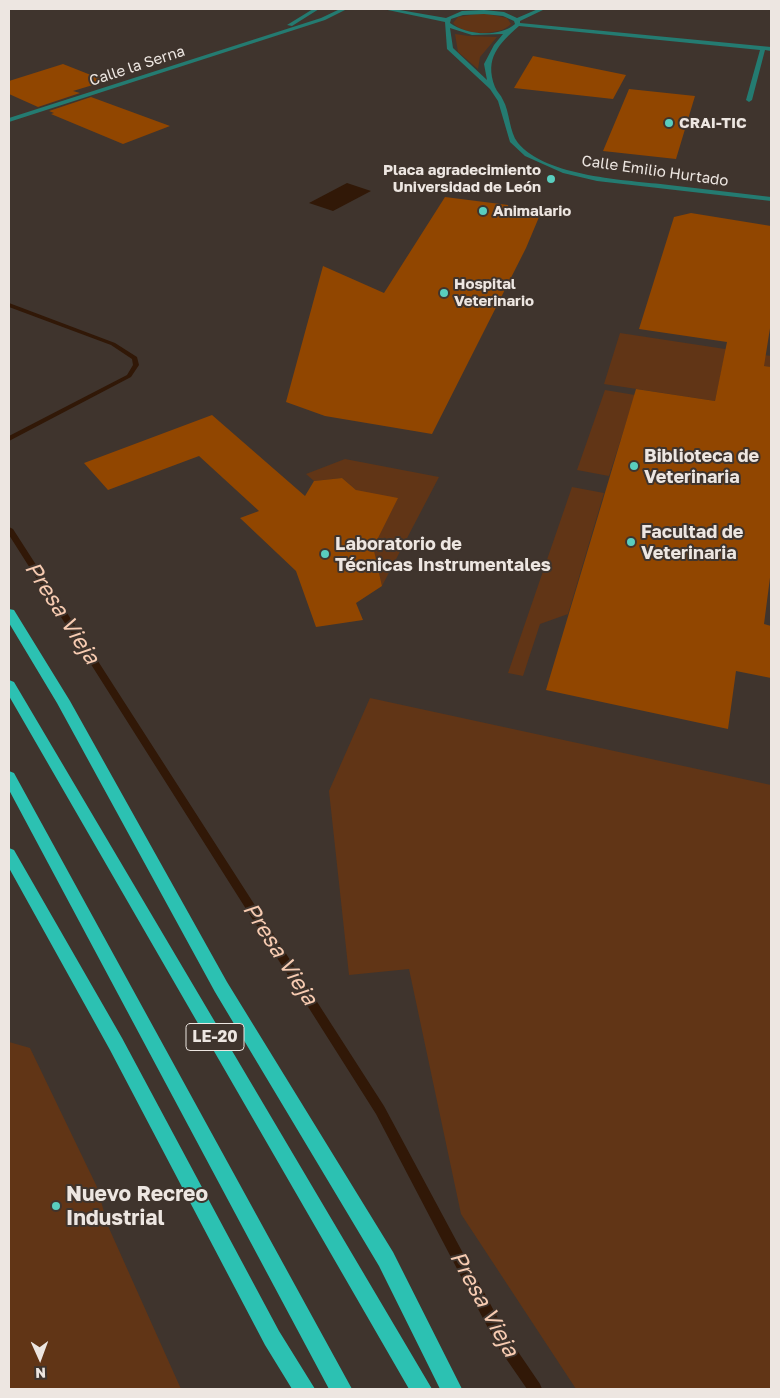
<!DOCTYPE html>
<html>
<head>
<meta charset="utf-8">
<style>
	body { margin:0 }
	#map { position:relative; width:780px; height:1398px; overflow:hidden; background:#3f342d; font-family:"Golos Text",sans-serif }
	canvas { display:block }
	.frame { position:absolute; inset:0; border:10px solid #ede6e1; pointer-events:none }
	.north { position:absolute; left:15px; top:1333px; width:50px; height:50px; -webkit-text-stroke:4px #3f342d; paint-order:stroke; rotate:178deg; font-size:14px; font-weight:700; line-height:20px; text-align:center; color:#ede6e1 }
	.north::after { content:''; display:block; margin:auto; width:18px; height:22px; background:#ede6e1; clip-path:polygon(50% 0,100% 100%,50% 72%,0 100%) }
</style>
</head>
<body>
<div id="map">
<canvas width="780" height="1398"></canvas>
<div class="frame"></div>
<div class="north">N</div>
</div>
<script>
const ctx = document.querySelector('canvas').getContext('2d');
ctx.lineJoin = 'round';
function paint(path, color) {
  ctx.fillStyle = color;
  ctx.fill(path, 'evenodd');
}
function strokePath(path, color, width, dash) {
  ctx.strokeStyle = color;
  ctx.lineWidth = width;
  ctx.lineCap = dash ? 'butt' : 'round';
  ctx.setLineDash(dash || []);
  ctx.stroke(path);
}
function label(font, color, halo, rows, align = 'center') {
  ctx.font = font + ' "Golos Text",sans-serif';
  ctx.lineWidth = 4;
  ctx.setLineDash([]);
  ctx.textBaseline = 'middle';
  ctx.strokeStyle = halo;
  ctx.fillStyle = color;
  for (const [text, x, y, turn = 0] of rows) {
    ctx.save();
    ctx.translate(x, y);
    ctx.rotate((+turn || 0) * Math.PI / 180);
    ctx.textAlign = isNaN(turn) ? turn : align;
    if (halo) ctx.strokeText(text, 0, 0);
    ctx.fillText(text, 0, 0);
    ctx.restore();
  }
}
paint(new Path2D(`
	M 483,13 L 507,18 L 511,24 C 501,36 463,36 453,23 L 458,17 Z
	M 455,34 L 469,36 L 497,37 L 480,57 L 478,69 L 458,52 Z
	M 620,333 L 771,356 L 771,367 L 724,360 L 715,401 L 604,384 Z
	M 605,390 L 635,395 L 609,476 L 577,470 Z
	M 345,459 L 439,477 L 382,586 L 378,569 L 361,568 L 383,539 L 378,538 L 356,490 L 342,478 L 314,481 L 306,474 Z
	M 572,487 L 604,493 L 568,614 L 540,624 L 523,676 L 508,673 Z
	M 370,698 L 771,785 L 771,1389 L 576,1389 L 461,1214 L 409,969 L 349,975 L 329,791 Z
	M 9,1042 L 30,1048 L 97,1187 L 108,1226 L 181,1389 L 9,1389 Z`), '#613516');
paint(new Path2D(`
	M 347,183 L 371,191 L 333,211 L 309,203 Z`), '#311807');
paint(new Path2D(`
	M 9,303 L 115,343 L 137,357 L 139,365 L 131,377 L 9,441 L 9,436 L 127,375 L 133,365 L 132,359 L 111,345 L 9,307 Z
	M 9,527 L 13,529 L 384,1106 L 508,1337 L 540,1384 L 542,1389 L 527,1389 L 498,1347 L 376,1114 L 9,535 Z`), '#311807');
paint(new Path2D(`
	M 533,56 L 626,75 L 613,99 L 514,88 Z
	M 63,64 L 106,81 L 73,91 L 80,93 L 38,107 L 9,94 L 9,81 Z
	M 629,89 L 695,96 L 676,159 L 603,151 Z
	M 91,97 L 170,126 L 123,144 L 51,114 L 54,113 L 49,111 Z
	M 445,197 L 508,205 L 509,211 L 542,210 L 526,248 L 432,434 L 325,416 L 286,402 L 323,266 L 384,293 Z
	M 691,213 L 771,226 L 771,322 L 764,366 L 771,367 L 771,570 L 764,624 L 771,626 L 771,678 L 736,671 L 728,729 L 546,690 L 636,389 L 715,401 L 727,342 L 639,329 L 674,217 Z
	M 212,415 L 305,496 L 314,481 L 342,478 L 356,490 L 398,498 L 378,538 L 383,539 L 374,551 L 382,586 L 356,603 L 363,620 L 316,627 L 296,571 L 240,518 L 259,511 L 199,456 L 108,490 L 84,463 Z`), '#914600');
paint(new Path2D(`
	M 383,9 L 394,9 L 446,18 L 462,11 L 484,10 L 504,12 L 517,18 L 538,9 L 545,9 L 520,21 L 520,23 L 771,47 L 771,51 L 765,50 L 752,100 L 749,102 L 746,100 L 760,50 L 519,26 C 499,44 484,58 495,87 C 497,92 501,95 503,100 C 510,112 509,132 518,143 C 546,177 627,180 669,185 C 703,189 737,193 771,197 L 771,201 L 597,181 L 563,173 L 525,156 L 510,142 L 498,101 L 490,89 L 447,49 L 445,22 ZM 484,14 L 503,16 L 514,21 L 515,24 C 499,38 466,35 450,23 L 451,19 L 463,15 ZM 450,28 L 472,35 L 503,34 L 494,45 L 484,64 L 487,80 L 453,48 Z`), '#247b71');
paint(new Path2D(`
	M 313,9 L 319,9 L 292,26 L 287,25 Z
	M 340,9 L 347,9 L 325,20 L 9,122 L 9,118 L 321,18 Z`), '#247b71');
paint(new Path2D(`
	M 9,609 L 14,610 L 70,701 L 227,982 L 393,1252 L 462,1389 L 440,1389 L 379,1266 L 215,992 L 57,703 L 9,623 Z
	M 9,680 L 14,682 L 432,1389 L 409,1389 L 9,696 Z
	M 9,771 L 14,773 L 352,1389 L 329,1389 L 9,790 Z
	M 9,848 L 14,850 L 122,1038 L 279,1331 L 315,1389 L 292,1389 L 265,1345 L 110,1050 L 9,868 Z`), '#2cc1b2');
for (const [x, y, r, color] of [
	[669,123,5,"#59cebf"],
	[551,179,5,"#59cebf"],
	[483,211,5,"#59cebf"],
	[444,293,5,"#59cebf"],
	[634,466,5,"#59cebf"],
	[631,542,5,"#59cebf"],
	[325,554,5,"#59cebf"],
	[56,1206,5,"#59cebf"]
]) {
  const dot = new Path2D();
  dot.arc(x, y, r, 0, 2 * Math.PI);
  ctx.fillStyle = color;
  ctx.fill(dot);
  strokePath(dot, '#3f342d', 2);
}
label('15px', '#ede6e1', '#3f342d', [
	["Calle la Serna",137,66,-18],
	["Calle Emilio Hurtado",655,171,8]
]);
label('bold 15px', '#ede6e1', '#3f342d', [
	["CRAI-TIC",679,123],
	["Placa agradecimiento",541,170,"right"],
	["Universidad de León",541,187,"right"],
	["Animalario",493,211],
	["Hospital",454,284],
	["Veterinario",454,301]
], 'left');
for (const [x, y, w] of [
	[215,1037,58]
]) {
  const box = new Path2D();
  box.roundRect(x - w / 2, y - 13.5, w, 27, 4);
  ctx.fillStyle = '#3f342d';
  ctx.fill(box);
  strokePath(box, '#ede6e1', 1);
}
label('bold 16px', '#ede6e1', null, [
	["LE-20",215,1037]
]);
label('bold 18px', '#ede6e1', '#3f342d', [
	["Biblioteca de",644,456],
	["Veterinaria",644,477],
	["Facultad de",641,532],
	["Veterinaria",641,553],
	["Laboratorio de",335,544],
	["Técnicas Instrumentales",335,565]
], 'left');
label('bold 21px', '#ede6e1', '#3f342d', [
	["Nuevo Recreo",66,1194],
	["Industrial",66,1218]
], 'left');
label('italic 22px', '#f7cbb1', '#3f342d', [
	["Presa Vieja",62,613,57],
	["Presa Vieja",280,954,57],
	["Presa Vieja",484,1304,61]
]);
</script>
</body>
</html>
